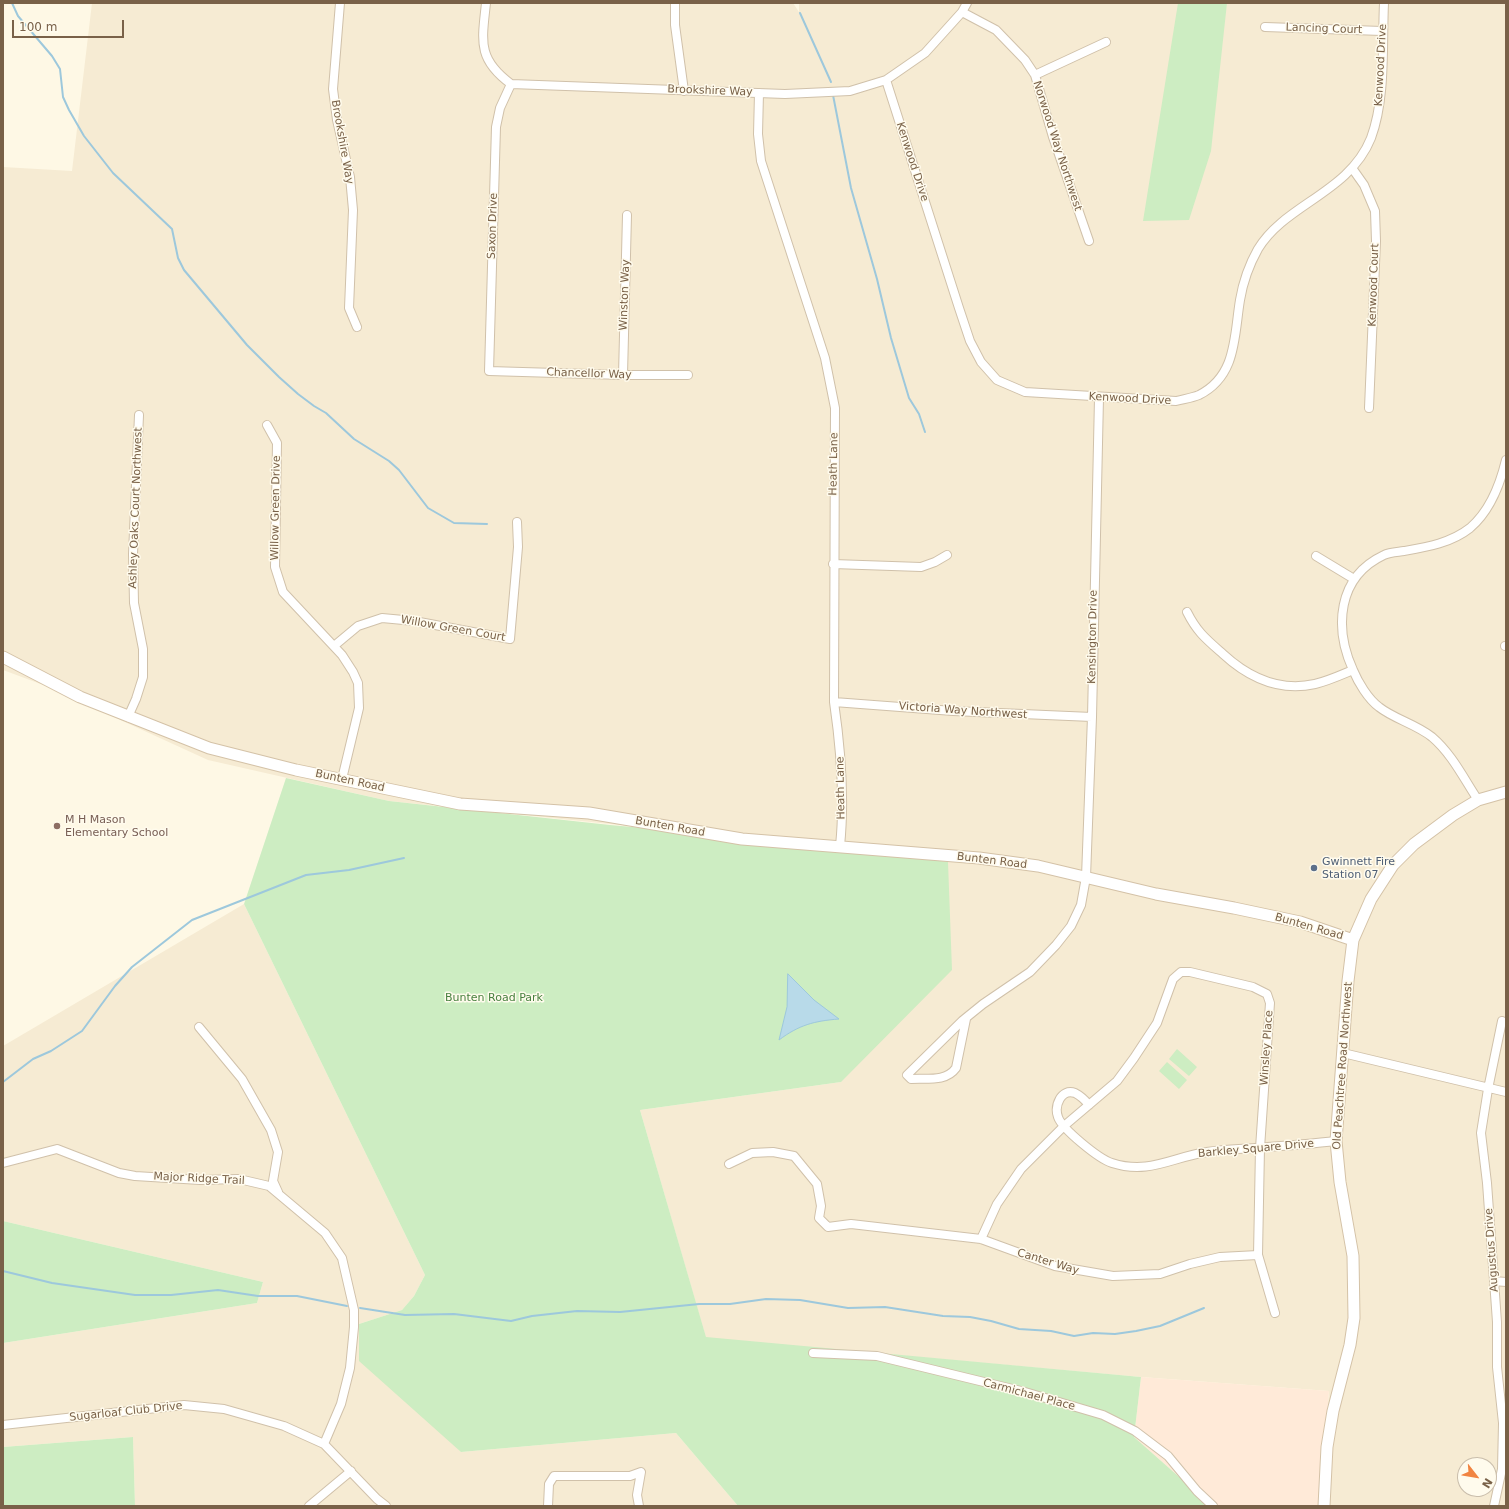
<!DOCTYPE html>
<html>
<head>
<meta charset="utf-8">
<style>
	body { margin:0 }
	#map { position:relative; width:1509px; height:1509px; overflow:hidden; background:#fef8e5; font-family:"DejaVu Sans",sans-serif }
	canvas { display:block }
	.frame { position:absolute; inset:0; border:4px solid #796148; pointer-events:none }
	.north { position:absolute; left:1457px; top:1457px; width:40px; height:40px; box-sizing:border-box; background:#fffbed; border:1px solid #c9bdab; border-radius:50%; rotate:121deg; font-size:11px; font-weight:700; line-height:16px; text-align:center; color:#796148 }
	.north::after { content:''; display:block; margin:auto; width:14px; height:18px; background:#f18441; clip-path:polygon(50% 0,100% 100%,50% 72%,0 100%) }
	.scale { position:absolute; left:12px; top:20px; width:112px; height:18px; box-sizing:border-box; border:2px solid #796148; border-top:0; padding-left:5px; font-size:12px; line-height:14px; white-space:nowrap; color:#796148; -webkit-text-stroke:3px #fffbed; paint-order:stroke }
</style>
</head>
<body>
<div id="map">
<canvas width="1509" height="1509"></canvas>
<div class="frame"></div>
<div class="north">N</div>
<div class="scale">100 m</div>
</div>
<script>
const ctx = document.querySelector('canvas').getContext('2d');
ctx.lineJoin = 'round';
function paint(path, color) {
  ctx.fillStyle = color;
  ctx.fill(path, 'evenodd');
}
function strokePath(path, color, width, dash) {
  ctx.strokeStyle = color;
  ctx.lineWidth = width;
  ctx.lineCap = dash ? 'butt' : 'round';
  ctx.setLineDash(dash || []);
  ctx.stroke(path);
}
function label(font, color, halo, rows, align = 'center') {
  ctx.font = font + ' "DejaVu Sans",sans-serif';
  ctx.lineWidth = 3;
  ctx.setLineDash([]);
  ctx.textBaseline = 'middle';
  ctx.strokeStyle = halo;
  ctx.fillStyle = color;
  for (const [text, x, y, turn = 0] of rows) {
    ctx.save();
    ctx.translate(x, y);
    ctx.rotate((+turn || 0) * Math.PI / 180);
    ctx.textAlign = isNaN(turn) ? turn : align;
    if (halo) ctx.strokeText(text, 0, 0);
    ctx.fillText(text, 0, 0);
    ctx.restore();
  }
}
paint(new Path2D(`
	M 92,3 L 793,3 L 799,12 L 799,3 L 1506,3 L 1506,1506 L 1324,1506 L 1323,1467 L 1329,1391 L 1141,1377 L 706,1338 L 640,1110 L 841,1082 L 658,829 L 389,801 L 208,760 L 46,686 L 3,670 L 3,167 L 72,171 ZM 1465,1465 L 1489,1465 L 1489,1489 L 1465,1489 Z
	M 244,904 L 425,1275 L 414,1296 L 402,1310 L 359,1324 L 461,1452 L 676,1433 L 738,1506 L 135,1506 L 133,1437 L 3,1447 L 3,1343 L 257,1303 L 263,1282 L 3,1221 L 3,1046 Z`), '#f6ebd3');
paint(new Path2D(`
	M 1141,1377 L 1329,1391 L 1323,1467 L 1324,1506 L 1212,1506 L 1134,1437 Z`), '#ffead8');
paint(new Path2D(`
	M 1178,3 L 1227,3 L 1211,151 L 1189,220 L 1143,221 Z
	M 286,778 L 389,801 L 610,825 L 789,841 L 948,862 L 952,970 L 841,1082 L 640,1110 L 706,1337 L 1141,1377 L 1134,1437 L 1212,1506 L 738,1506 L 676,1433 L 461,1452 L 359,1361 L 359,1324 L 402,1310 L 414,1296 L 425,1275 L 244,904 Z
	M 1177,1049 L 1197,1067 L 1189,1076 L 1169,1059 Z
	M 1167,1062 L 1187,1080 L 1179,1089 L 1159,1071 Z
	M 3,1221 L 263,1282 L 257,1303 L 3,1343 Z
	M 133,1437 L 135,1506 L 3,1506 L 3,1447 Z`), '#cdedc2');
const water = new Path2D(`
	M 788,974 L 814,1000 L 839,1019 C 814,1021 799,1025 779,1040 L 787,1007 Z`);
paint(water, '#b8dae9');
strokePath(water, '#9dc8dc', 1);
strokePath(new Path2D(`
	M 12,3 L 18,16 L 52,56 L 60,69 L 63,97 L 69,110 L 84,136 L 113,173 L 172,229 L 178,258 L 184,270 L 247,345 L 279,377 L 298,394 L 314,406 L 326,413 L 354,439 L 389,461 L 399,470 L 428,508 L 454,523 L 487,524
	M 800,13 L 831,82
	M 833,95 L 851,188 L 877,279 L 891,338 L 909,398 L 919,414 L 925,432
	M 3,1082 L 33,1059 L 51,1051 L 82,1031 L 115,986 L 132,967 L 192,920 L 306,875 L 349,870 L 404,858
	M 3,1271 L 52,1283 L 135,1295 L 171,1295 L 218,1290 L 258,1296 L 297,1296 L 347,1306
	M 360,1308 L 405,1315 L 454,1314 L 511,1321 L 532,1316 L 577,1311 L 620,1312 L 699,1304 L 730,1304 L 766,1299 L 800,1300 L 848,1308 L 885,1307 L 943,1316 L 970,1317 L 991,1321 L 1019,1329 L 1051,1331 L 1074,1336 L 1093,1333 L 1115,1334 L 1136,1331 L 1160,1326 L 1204,1308`), '#9dc8dc', 2);
const street = new Path2D(`
	M 340,3 L 333,89 L 337,120 L 350,177 L 353,210 L 349,308 L 357,327
	M 486,3 C 482,41 477,59 511,84 L 785,94 L 850,91 L 886,80 L 925,53 L 962,12 L 967,3
	M 675,3 L 675,25 L 684,91
	M 962,12 L 996,30 L 1025,60 L 1035,75 L 1053,137 L 1089,241
	M 1265,27 L 1382,31
	M 1035,75 L 1106,42
	M 886,80 L 959,308 L 970,341 L 981,362 L 997,380 L 1025,392 L 1176,401 C 1183,399 1192,398 1199,395 C 1237,376 1234,336 1240,300 C 1243,282 1249,265 1258,249 C 1285,204 1349,193 1371,138 C 1386,98 1382,46 1384,3
	M 511,84 L 500,108 L 496,127 L 489,371 L 623,375 L 688,375
	M 759,93 L 758,134 L 761,161 L 825,358 L 835,408 L 834,702 C 841,750 845,798 840,846
	M 1352,168 L 1364,185 L 1375,211 L 1376,241 L 1369,408
	M 623,375 L 627,215
	M 267,425 L 277,443 L 275,567 L 283,592 L 342,655 L 353,672 L 358,683 L 359,708 L 342,779
	M 1316,556 L 1354,579
	M 833,564 L 921,567 L 935,562 L 947,555
	M 1187,612 C 1197,632 1206,639 1223,654 C 1248,677 1279,692 1315,684 C 1328,681 1341,675 1353,670
	M 334,646 L 358,626 L 382,618 L 414,621 L 510,639 L 518,547 L 517,522
	M 1505,646 L 1506,646
	M 834,702 L 953,711 L 1092,717
	M 128,717 L 136,699 L 143,677 L 143,649 L 134,603 L 133,554 L 139,415
	M 1478,800 C 1464,779 1452,754 1432,737 C 1416,724 1394,719 1379,707 C 1368,699 1358,682 1353,670 C 1334,628 1337,577 1384,555 C 1390,552 1398,552 1404,551 C 1427,547 1451,543 1470,528 C 1490,511 1500,485 1506,460
	M 966,1019 L 956,1068 C 946,1082 927,1078 911,1079 L 907,1075 L 962,1021 L 983,1004 L 1030,972 L 1056,945 L 1071,926 L 1081,905 L 1086,877 L 1092,717 L 1099,398
	M 199,1027 L 242,1079 L 271,1130 L 278,1152 L 273,1181 L 278,1192
	M 1343,1053 L 1506,1092
	M 1089,1105 C 1085,1100 1081,1096 1075,1093 C 1061,1088 1054,1106 1058,1117 C 1062,1129 1099,1159 1112,1163 C 1149,1175 1172,1157 1207,1152 C 1222,1149 1239,1149 1255,1148 C 1282,1146 1309,1144 1336,1141
	M 3,1163 L 57,1149 L 119,1173 L 135,1176 L 200,1180 L 239,1179 L 269,1186 L 325,1233 L 342,1258 L 354,1310 L 354,1327 L 350,1368 L 341,1404 L 324,1444
	M 729,1164 L 752,1153 L 773,1152 L 794,1156 L 817,1184 L 821,1206 L 819,1218 L 828,1227 L 851,1224 L 981,1239 L 1055,1266 L 1113,1276 L 1160,1274 L 1190,1264 L 1220,1257 L 1258,1255
	M 981,1239 L 997,1204 L 1021,1169 L 1064,1126 L 1117,1081 L 1134,1058 L 1157,1023 L 1173,979 L 1181,972 L 1190,972 L 1253,987 L 1267,994 L 1270,1003 L 1260,1148 L 1258,1255 L 1275,1313
	M 1494,1281 L 1506,1282
	M 813,1353 L 877,1356 L 1025,1392 L 1103,1415 L 1135,1431 L 1168,1456 L 1197,1491 L 1213,1506
	M 3,1425 L 184,1405 L 224,1409 L 284,1426 L 324,1444 L 377,1499 L 386,1506
	M 309,1506 L 351,1471
	M 548,1506 L 549,1484 L 554,1476 L 630,1476 L 641,1472 L 637,1495 L 639,1506
	M 1494,1506 L 1502,1469 L 1503,1423 L 1497,1367 L 1497,1322 L 1487,1183 L 1481,1133 L 1488,1089 L 1502,1021`);
const secondary = new Path2D(`
	M 3,657 L 80,697 L 209,748 L 296,770 L 460,804 L 589,813 L 742,839 L 979,858 L 1038,866 L 1156,894 L 1234,908 L 1300,922 L 1353,940
	M 1324,1506 L 1327,1447 L 1333,1411 L 1350,1345 L 1354,1318 L 1353,1256 L 1340,1182 L 1336,1141 L 1348,981 L 1353,940 L 1371,899 L 1393,865 L 1414,844 L 1453,815 L 1478,800 L 1506,792`);
strokePath(street, '#d0c1aa', 10);
strokePath(secondary, '#d4c2a7', 13);
strokePath(street, '#fff', 8);
strokePath(secondary, '#fff', 11);
for (const [x, y, r, color] of [
	[57,826,4,"#8d6e63"],
	[1314,868,4,"#5c6f8a"]
]) {
  const dot = new Path2D();
  dot.arc(x, y, r, 0, 2 * Math.PI);
  ctx.fillStyle = color;
  ctx.fill(dot);
  strokePath(dot, '#fffbed', 1.5);
}
label('11px', '#796148', '#fffbed', [
	["Lancing Court",1324,29,2],
	["Kenwood Drive",1381,65,-87],
	["Brookshire Way",710,91,2],
	["Brookshire Way",342,142,80],
	["Norwood Way Northwest",1057,146,72],
	["Kenwood Drive",912,162,72],
	["Saxon Drive",493,226,-88],
	["Kenwood Court",1374,285,-88],
	["Winston Way",625,295,-88],
	["Chancellor Way",589,374,2],
	["Kenwood Drive",1130,399,3],
	["Heath Lane",834,464,-89],
	["Ashley Oaks Court Northwest",136,508,-88],
	["Willow Green Drive",276,508,-89],
	["Willow Green Court",453,629,10],
	["Kensington Drive",1093,637,-89],
	["Victoria Way Northwest",963,711,4],
	["Bunten Road",350,781,12],
	["Heath Lane",841,788,-91],
	["Bunten Road",670,827,10],
	["Bunten Road",992,861,7],
	["Bunten Road",1309,927,16],
	["Winsley Place",1267,1048,-86],
	["Old Peachtree Road Northwest",1343,1066,-86],
	["Barkley Square Drive",1256,1149,-5],
	["Major Ridge Trail",199,1179,3],
	["Augustus Drive",1492,1250,-94],
	["Canter Way",1048,1262,17],
	["Carmichael Place",1029,1395,15],
	["Sugarloaf Club Drive",126,1412,-6]
]);
label('11px', '#785e54', '#fffbed', [
	["M H Mason",65,820],
	["Elementary School",65,833]
], 'left');
label('11px', '#4e5e75', '#fffbed', [
	["Gwinnett Fire",1322,862],
	["Station 07",1322,875]
], 'left');
label('11px', '#48803f', '#fffbed', [
	["Bunten Road Park",494,998]
]);
</script>
</body>
</html>
